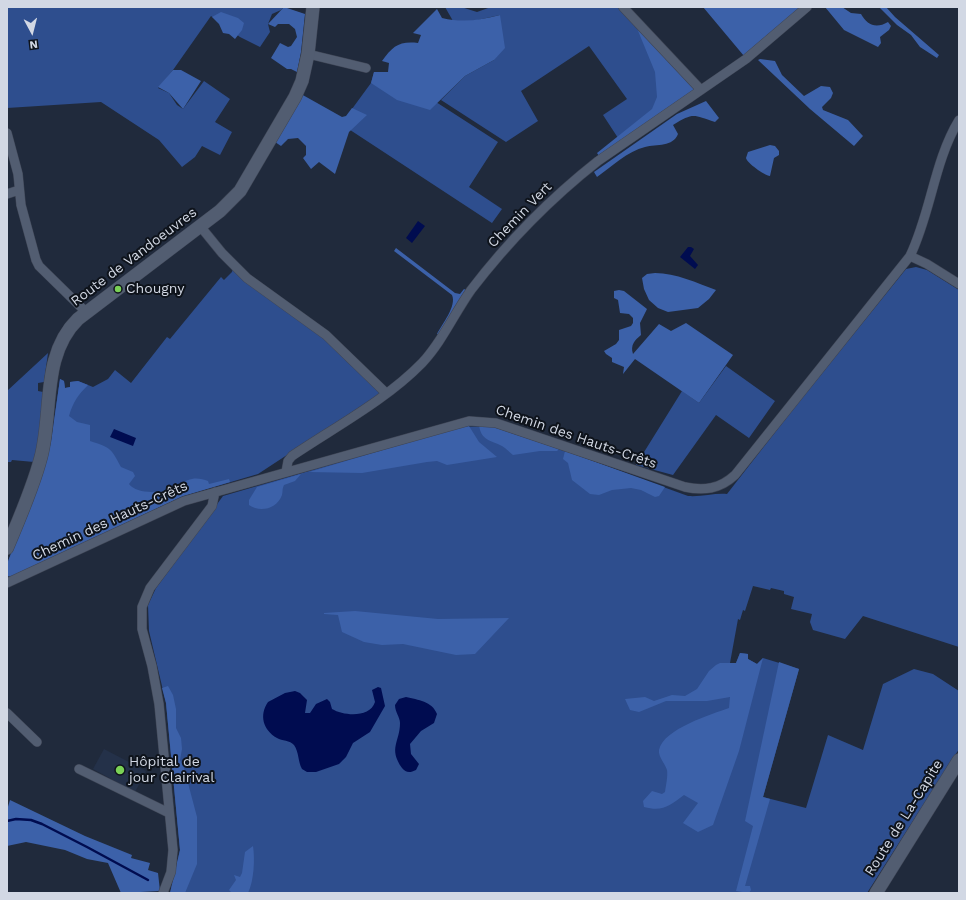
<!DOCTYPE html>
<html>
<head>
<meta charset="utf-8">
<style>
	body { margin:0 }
	#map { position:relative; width:966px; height:900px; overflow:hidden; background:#202a3c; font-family:"Work Sans",sans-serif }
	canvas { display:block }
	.frame { position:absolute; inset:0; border:8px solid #d2d8e4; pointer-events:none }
	.north { position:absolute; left:12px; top:12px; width:40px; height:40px; -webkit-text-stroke:3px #0e131b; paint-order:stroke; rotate:173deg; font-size:11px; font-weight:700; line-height:16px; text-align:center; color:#d2d8e4 }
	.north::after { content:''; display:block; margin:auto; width:14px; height:18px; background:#d2d8e4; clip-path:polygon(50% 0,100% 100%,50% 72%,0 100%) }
</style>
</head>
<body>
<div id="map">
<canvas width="966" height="900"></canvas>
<div class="frame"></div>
<div class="north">N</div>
</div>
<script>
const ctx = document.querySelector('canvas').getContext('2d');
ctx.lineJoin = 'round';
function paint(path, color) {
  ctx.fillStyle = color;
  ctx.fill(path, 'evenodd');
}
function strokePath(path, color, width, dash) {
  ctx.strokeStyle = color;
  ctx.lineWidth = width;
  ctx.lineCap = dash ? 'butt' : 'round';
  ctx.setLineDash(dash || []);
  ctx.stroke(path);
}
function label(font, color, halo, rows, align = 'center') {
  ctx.font = font + ' "Work Sans",sans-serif';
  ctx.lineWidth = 4;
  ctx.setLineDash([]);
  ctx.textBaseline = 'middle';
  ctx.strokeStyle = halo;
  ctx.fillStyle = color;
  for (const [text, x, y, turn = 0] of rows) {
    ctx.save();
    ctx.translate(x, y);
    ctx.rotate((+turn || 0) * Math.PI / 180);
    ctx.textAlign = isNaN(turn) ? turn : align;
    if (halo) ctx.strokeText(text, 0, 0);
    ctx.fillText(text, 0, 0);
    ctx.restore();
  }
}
paint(new Path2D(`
	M 104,749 L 146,771 L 135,792 L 93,769 Z`), '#243149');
paint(new Path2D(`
	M 7,7 L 284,7 L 281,10 L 272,14 L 268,24 L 270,32 L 260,47 L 240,37 L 211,16 L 173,70 L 158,88 L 169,93 L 177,105 L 183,109 L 204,81 L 230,99 L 215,122 L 232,132 L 220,155 L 202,146 L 195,157 L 182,167 L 159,140 L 101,102 L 7,108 Z
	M 445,7 L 461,7 L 477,12 L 491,7 L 619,7 L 695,89 L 620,141 L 603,115 L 627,99 L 589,46 L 521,91 L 538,121 L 506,142 L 441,100 L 465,76 L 494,60 L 500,15 L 473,21 L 453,21 Z
	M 374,72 L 391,73 L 498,142 L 469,187 L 502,209 L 492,223 L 341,124 L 371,83 Z
	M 916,267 L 927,270 L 959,290 L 959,647 L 863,616 L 845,639 L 813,630 L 810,622 L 812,614 L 791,609 L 794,597 L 784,594 L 784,591 L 771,588 L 770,590 L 753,586 L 745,611 L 743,610 L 740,620 L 738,619 L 730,663 L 736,663 L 740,653 L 748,654 L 748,659 L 757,664 L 763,658 L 799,669 L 763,797 L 806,808 L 828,735 L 863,750 L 883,684 L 914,669 L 933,674 L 959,691 L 959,749 L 867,893 L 170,893 L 180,850 L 166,703 L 149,631 L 148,605 L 156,588 L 223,496 L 460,427 L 490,426 L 559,449 L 688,496 C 702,497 714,493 727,494 L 797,404 L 906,269 Z
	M 233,268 L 320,335 L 379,390 L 380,394 L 258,474 L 183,496 L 10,576 L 7,576 L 7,564 L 46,463 L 51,442 L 60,379 L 64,381 L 65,388 L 70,387 L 70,382 L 78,381 L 93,387 L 108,379 L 115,370 L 131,383 L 167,337 L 170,339 L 221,277 L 224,280 L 232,272 Z
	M 48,353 L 44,382 L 38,383 L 38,391 L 43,392 L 40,435 L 34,462 L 12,460 L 11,462 L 8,462 L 7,468 L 7,391 Z
	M 726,366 L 775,401 L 749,438 L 716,415 L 673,475 L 636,465 L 682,391 L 699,403 Z`), '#2e4e8e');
paint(new Path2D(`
	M 284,7 L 305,14 L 301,52 L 297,72 L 291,69 L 287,69 L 271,58 L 280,43 L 288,47 L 291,46 L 297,37 L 295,29 L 289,24 L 278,24 L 275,27 L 268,24 Z
	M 703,7 L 802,7 L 744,56 Z
	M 825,7 L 842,7 L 851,13 L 861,14 C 867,25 876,29 888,22 L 891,26 L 889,30 L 880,37 L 881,43 L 878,47 L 844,30 Z
	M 879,7 L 886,7 L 895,17 L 939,55 L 937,58 L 920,47 L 911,35 L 897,25 Z
	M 437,9 L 442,18 C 463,23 480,20 500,15 L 505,48 L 494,60 L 465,76 L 430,110 L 397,100 L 371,83 L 374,72 L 388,72 L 389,63 L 382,61 C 393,46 399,41 418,43 L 421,35 L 413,33 Z
	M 221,12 L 238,18 L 244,23 L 242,30 L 235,39 L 229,34 L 223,33 L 219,24 L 212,17 Z
	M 636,26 L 695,89 L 599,156 L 597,153 L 652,109 L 657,97 L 655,72 Z
	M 760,59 L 775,61 L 782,75 L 804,96 L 821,86 L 830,87 L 833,93 L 831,98 L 822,107 L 823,110 L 848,120 L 863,136 L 854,146 L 810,109 L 758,60 Z
	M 173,70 L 181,70 L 201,81 L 183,109 L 169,93 L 158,87 Z
	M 301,94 L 342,117 L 346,116 L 352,108 L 367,115 L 349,132 L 335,174 L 319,162 L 311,169 L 303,158 L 306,155 L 306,146 L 298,138 L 288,139 L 281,146 L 275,142 Z
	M 706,101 L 719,118 L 715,122 C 693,115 694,112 673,125 L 678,134 C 673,147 657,144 645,147 C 628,151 611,167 597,177 L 594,172 L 677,114 Z
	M 770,145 L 775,146 L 779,151 L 779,155 L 774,158 L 770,176 C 764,175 747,163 746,158 L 748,152 Z
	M 396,248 L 455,293 L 460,294 L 464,289 L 466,290 L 439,335 L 437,334 C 442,324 457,306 452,295 L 394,251 Z
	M 655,273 C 676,273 697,283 716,290 L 709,299 L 698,308 L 668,312 L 658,308 L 649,300 L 644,289 L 642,278 L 647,274 Z
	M 619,290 L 624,291 L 647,309 L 640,323 L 641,335 C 635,340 630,345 633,354 L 659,324 L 671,331 L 686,323 L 733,355 L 699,403 L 635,359 L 623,374 L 624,367 L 612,362 L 612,358 L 606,354 L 604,351 L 616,344 L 619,340 L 619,330 L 631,326 L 633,323 L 633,318 L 629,314 L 620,313 L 618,300 L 614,298 L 614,291 Z
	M 60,379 L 64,381 L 65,388 L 70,387 L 70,382 L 78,381 L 88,385 C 78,395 73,402 69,416 L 77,422 L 90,425 L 90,441 C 111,448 111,448 121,467 L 133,472 L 135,476 L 129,484 C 137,495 164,493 175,487 C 180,484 186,480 192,479 C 197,478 203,479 208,481 L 209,484 L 229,479 L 230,482 L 183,496 L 12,577 L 7,576 L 7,564 L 46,463 L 51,442 Z
	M 479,425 L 490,426 L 559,449 L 557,451 L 540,451 L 513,455 C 509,452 507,449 502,446 C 491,440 481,441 479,425 Z
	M 469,426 L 479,442 L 497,457 L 447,465 L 437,461 L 427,462 L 362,473 L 309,472 L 460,427 Z
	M 565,451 L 665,487 L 659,496 L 655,497 L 641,490 L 631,488 L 612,490 L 599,495 L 590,494 L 572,480 L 568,463 L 563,459 Z
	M 301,474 L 295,481 L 284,485 C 282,489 283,491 282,495 C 277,509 260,513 249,505 L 249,500 L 257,487 Z
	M 355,611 L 438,619 L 509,618 L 475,654 L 456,655 L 403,644 L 382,645 L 364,642 L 342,632 L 338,615 L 324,614 L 324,613 Z
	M 740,653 L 748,654 L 748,659 L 757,664 L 763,658 L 739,751 L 713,825 L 698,832 L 683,823 L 698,803 L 684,795 C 669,806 663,812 644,807 L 643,801 L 652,791 L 662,794 L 665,792 C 666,785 668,776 667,770 C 665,763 658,757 659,750 C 663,729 712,714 729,708 L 730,697 L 707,701 L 666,701 L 639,712 L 630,710 L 625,699 L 645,697 L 654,701 L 672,695 L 685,696 L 697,689 L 709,671 L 716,665 L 720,663 L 736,663 Z
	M 779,662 L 799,669 L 763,797 L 770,799 L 745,886 L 750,886 L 751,890 L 749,893 L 736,891 L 753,826 L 745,821 Z
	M 168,686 L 173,695 L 176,709 L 176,728 L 181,738 L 182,749 L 180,760 L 184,768 L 197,817 L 197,864 L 185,893 L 170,893 L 180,850 L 166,703 L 162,688 Z
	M 10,800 L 85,836 L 132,855 L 131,858 L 150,863 L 148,870 L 158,873 L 160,891 L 121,893 L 108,863 L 87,859 L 65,850 L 26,842 L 7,846 L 7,810 Z
	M 253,846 C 255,859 254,881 248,893 L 232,893 L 229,890 L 236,880 L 234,875 L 240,877 L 242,873 L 245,852 Z`), '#3c61a9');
paint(new Path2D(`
	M 418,221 L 425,226 L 412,243 L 406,238 Z
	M 688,247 L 691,247 L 694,249 L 690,256 L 698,265 L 695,269 L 680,257 Z
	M 114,429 L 136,438 L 133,446 L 110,437 Z
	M 378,687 L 381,688 L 385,706 L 370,732 L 353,743 L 346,757 L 339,764 L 316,772 L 307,772 L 302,769 C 298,762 299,752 294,745 C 290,740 282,741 277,738 C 263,730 259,715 268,702 L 285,693 L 295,691 L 300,693 L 307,700 L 305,713 L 310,713 L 316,704 L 327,699 L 330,702 L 332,709 C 344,716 370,718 375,702 L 372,690 Z
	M 406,697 C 418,700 432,701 437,714 L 434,723 L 421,731 L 410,744 L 411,754 L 419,764 L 416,770 C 410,773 406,773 402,768 C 388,748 400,742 400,723 C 400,717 395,712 395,705 L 399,699 Z`), '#000c50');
strokePath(new Path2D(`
	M 7,821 L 16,819 L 31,820 L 42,824 L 87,847 L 148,880`), '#000c50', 2.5);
const street = new Path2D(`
	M 623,7 L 701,90
	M 308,54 L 366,68
	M 7,133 L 18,174 L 21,205 L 36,260 L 39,266 L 87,313
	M 7,194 L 19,190
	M 200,226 L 222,253 L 247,278 L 326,335 L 386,393
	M 910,256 L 927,264 L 959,284
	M 286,472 L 288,461 L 292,456 C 335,427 386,400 422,363 C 442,342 454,314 471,290 C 507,243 551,198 598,161 L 746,59 L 807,7
	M 7,583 L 184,501 L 469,421 L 496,423 L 685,487 C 704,491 720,489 735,475 L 910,256 C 931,213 934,161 959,120
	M 7,713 L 37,742
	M 79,769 L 169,813
	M 163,893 L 171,872 L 173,850 L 159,704 L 152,666 L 142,629 L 142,607 L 150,588 L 212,506 L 215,492`);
const secondary = new Path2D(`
	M 7,548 C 19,519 33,488 41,457 C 53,412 41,355 78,319 L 220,211 L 240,191 L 295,97 L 302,81 L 308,54 L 313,7
	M 876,893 L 959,760`);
strokePath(street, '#3e4555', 10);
strokePath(secondary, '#3e4555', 14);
strokePath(street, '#525d71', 9);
strokePath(secondary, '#525d71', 13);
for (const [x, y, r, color] of [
	[118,289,4,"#7ad156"],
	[120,770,5,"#7ad156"]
]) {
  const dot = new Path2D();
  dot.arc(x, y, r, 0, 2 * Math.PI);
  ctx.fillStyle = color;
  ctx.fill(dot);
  strokePath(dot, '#0e131b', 1.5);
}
label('14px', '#d2d8e4', '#0e131b', [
	["Chemin Vert",520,215,-46],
	["Route de Vandoeuvres",134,257,-37],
	["Chemin des Hauts-Crêts",576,437,19],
	["Chemin des Hauts-Crêts",110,521,-25],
	["Route de La-Capite",904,818,-58]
]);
label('14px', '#d2d8e4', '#0e131b', [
	["Chougny",126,289],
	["Hôpital de",129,762],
	["jour Clairival",129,778]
], 'left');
</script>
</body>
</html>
